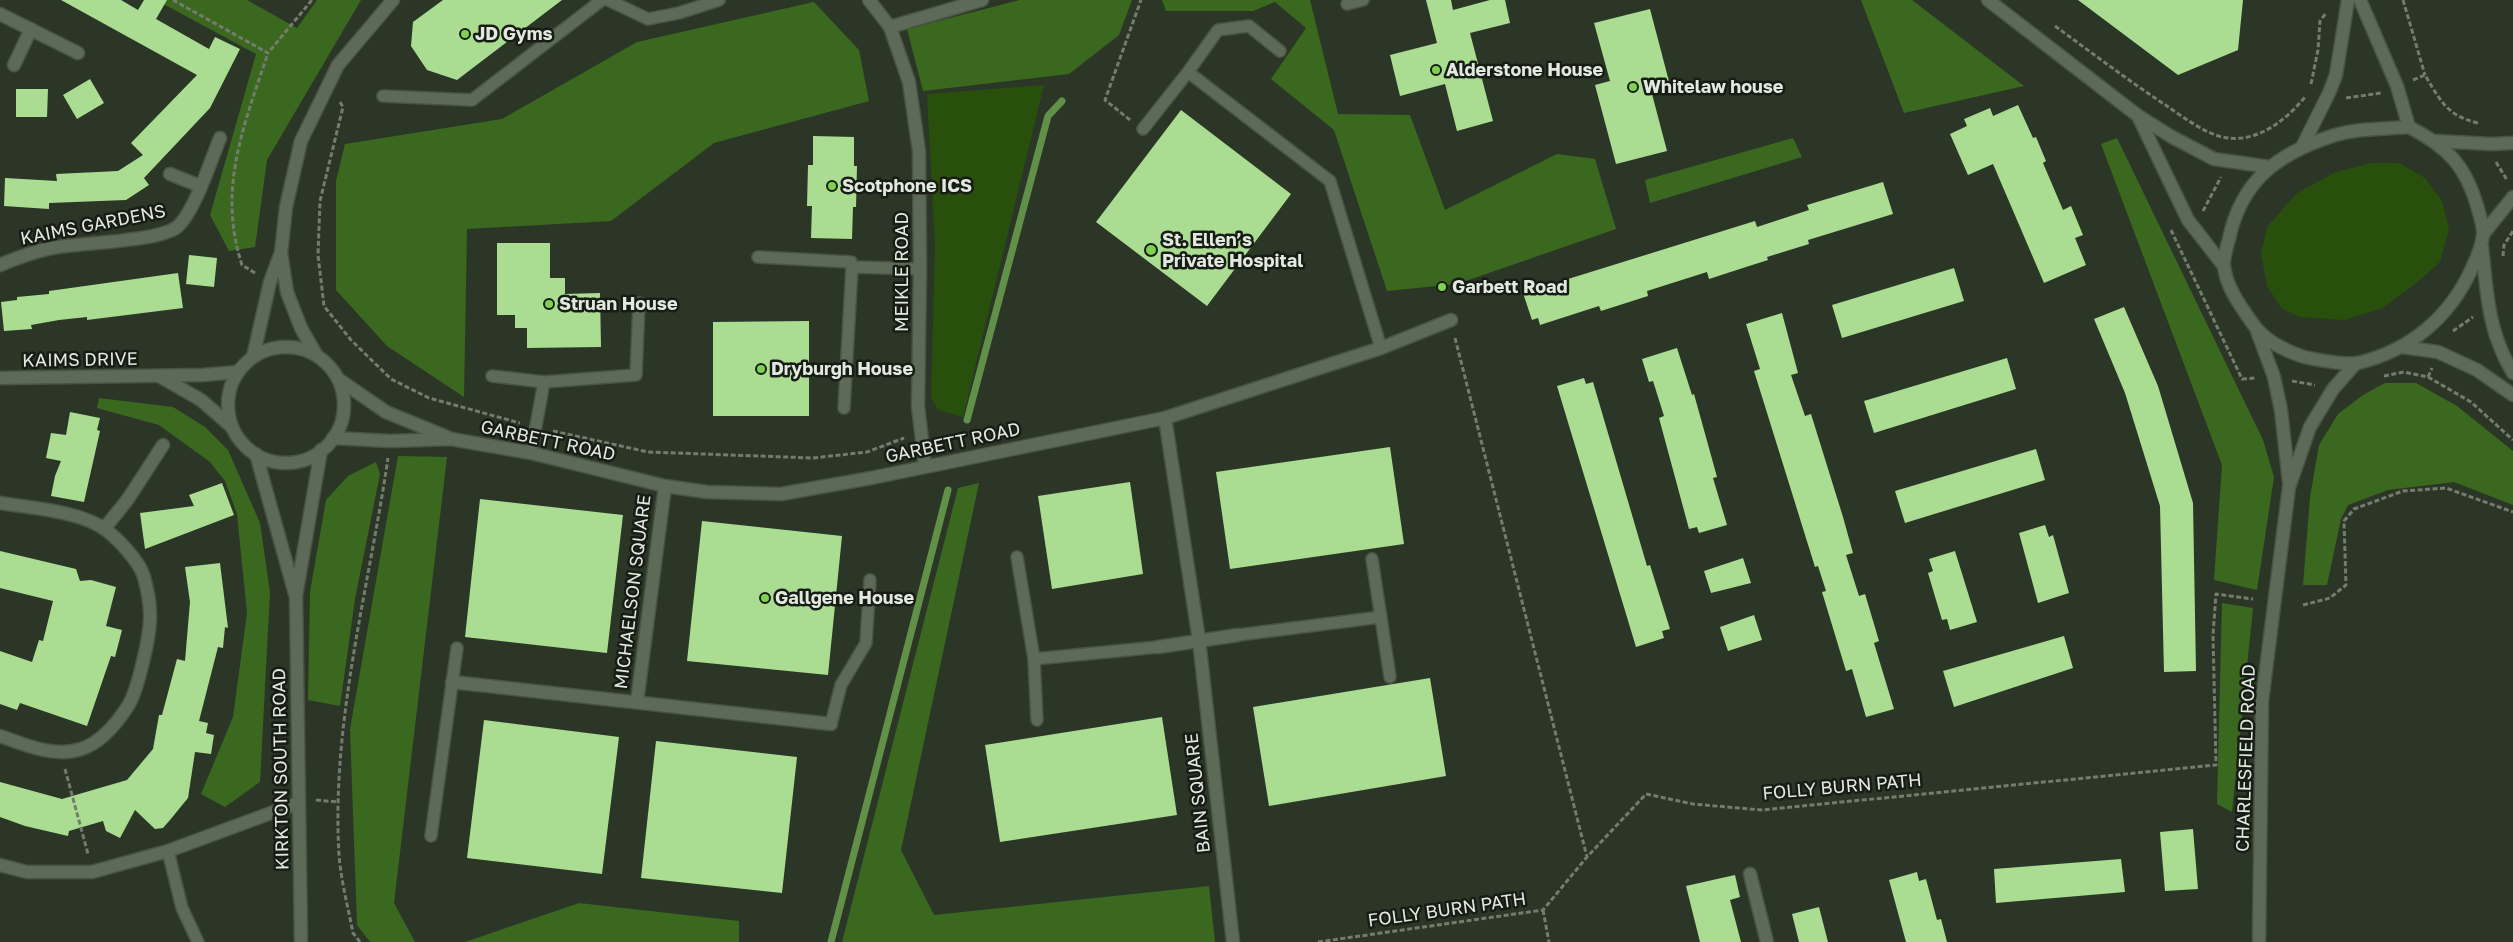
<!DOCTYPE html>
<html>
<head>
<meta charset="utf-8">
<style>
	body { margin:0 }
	canvas { display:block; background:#2b3626 }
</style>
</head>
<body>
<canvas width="2513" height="942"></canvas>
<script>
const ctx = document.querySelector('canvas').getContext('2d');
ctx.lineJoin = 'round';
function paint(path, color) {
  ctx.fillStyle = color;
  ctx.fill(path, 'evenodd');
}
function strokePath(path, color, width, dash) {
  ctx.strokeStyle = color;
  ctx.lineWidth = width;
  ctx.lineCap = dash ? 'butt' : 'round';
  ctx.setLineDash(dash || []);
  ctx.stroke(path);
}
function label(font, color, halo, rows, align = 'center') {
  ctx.font = font + ' "Golos Text",sans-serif';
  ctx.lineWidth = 5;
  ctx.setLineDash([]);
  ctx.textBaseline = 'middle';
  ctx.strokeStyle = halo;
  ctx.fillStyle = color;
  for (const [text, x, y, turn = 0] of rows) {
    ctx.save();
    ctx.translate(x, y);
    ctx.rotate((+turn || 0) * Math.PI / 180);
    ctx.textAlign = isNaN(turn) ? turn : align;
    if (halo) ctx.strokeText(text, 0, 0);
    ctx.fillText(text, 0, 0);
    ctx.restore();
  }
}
paint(new Path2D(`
	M 1044,85 L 963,417 L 938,410 L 931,397 L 935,246 L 927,94 Z
	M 2372,163 L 2399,163 L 2425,178 L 2442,201 L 2449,229 L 2440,262 L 2414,285 L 2382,308 L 2345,320 L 2300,317 L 2282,309 L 2267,286 L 2261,254 L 2267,227 L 2297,193 L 2336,172 Z`), '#28500c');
paint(new Path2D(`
	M 156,0 L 247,0 L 297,28 L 317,0 L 361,0 L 267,160 L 255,247 L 229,251 L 210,215 L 256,54 Z
	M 1020,0 L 1132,0 L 1119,35 L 1069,74 L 923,91 L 907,29 Z
	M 1162,0 L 1310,0 L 1338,114 L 1410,115 L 1445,210 L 1557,154 L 1595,159 L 1616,229 L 1457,284 L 1387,291 L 1334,130 L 1271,79 L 1306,28 L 1275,2 L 1253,11 L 1166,11 Z
	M 1861,0 L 1912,0 L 2024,86 L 1904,113 Z
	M 814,2 L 859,50 L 869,101 L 714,143 L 611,221 L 467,229 L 464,397 L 387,346 L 336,290 L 336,181 L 345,144 L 502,119 L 637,42 Z
	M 1793,138 L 1802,157 L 1650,203 L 1645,180 Z
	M 2117,138 L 2263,440 L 2274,477 L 2257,590 L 2214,580 L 2222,465 L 2101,144 Z
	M 2385,383 L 2416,383 L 2457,406 L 2513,451 L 2513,505 L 2454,482 L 2388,490 L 2348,505 L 2341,519 L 2327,585 L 2303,585 L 2310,497 L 2319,445 L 2338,414 L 2363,395 Z
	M 99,398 L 173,407 L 205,427 L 228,450 L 260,523 L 270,592 L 260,782 L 225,807 L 201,794 L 233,717 L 247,613 L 237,514 L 225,481 L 210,462 L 159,425 L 97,408 Z
	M 398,456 L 447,457 L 394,903 L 415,942 L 370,942 L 357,925 L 350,729 Z
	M 376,462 L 380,474 L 355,599 L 340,706 L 308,700 L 310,592 L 326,500 L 348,476 Z
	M 979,483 L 901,850 L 934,915 L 1209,886 L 1215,942 L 842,942 L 958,488 Z
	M 2222,603 L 2253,608 L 2232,812 L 2217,804 Z
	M 579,903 L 739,921 L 739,942 L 465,942 Z`), '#3a681f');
strokePath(new Path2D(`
	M 967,420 L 1048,116 L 1062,101
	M 831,942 L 948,490`), '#619148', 7);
paint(new Path2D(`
	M 61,0 L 121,0 L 138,10 L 144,0 L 167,0 L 156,19 L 209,49 L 215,37 L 240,49 L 210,108 L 144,178 L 149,185 L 126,200 L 49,203 L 49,209 L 4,206 L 5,178 L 57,181 L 56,174 L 118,171 L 143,155 L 131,143 L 197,75 Z
	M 443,0 L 562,0 L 457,80 L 427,70 L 411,46 L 413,22 Z
	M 1426,0 L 1451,0 L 1453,10 L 1490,0 L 1505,0 L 1510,23 L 1470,33 L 1493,121 L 1457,131 L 1445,84 L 1400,96 L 1390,55 L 1437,43 Z
	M 2078,0 L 2243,0 L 2238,50 L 2178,75 Z
	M 1650,9 L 1671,89 L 1652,94 L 1667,151 L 1616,164 L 1595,85 L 1610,81 L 1594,23 Z
	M 90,79 L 104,103 L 77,119 L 63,95 Z
	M 16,89 L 48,89 L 47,117 L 16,117 Z
	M 2018,105 L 2033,138 L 2036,137 L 2046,161 L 2043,163 L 2063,210 L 2071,206 L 2083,235 L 2075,238 L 2086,265 L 2044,283 L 1993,164 L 1968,175 L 1950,134 L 1967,126 L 1964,119 L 1990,108 L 1993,116 Z
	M 1181,110 L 1291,194 L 1207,306 L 1096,222 Z
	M 813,136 L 854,137 L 854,166 L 857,166 L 856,207 L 853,207 L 852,239 L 811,238 L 812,206 L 807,206 L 808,165 L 813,165 Z
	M 1883,182 L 1893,214 L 1808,240 L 1809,244 L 1767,257 L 1768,260 L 1746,267 L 1709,279 L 1707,272 L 1647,291 L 1648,296 L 1601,311 L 1599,306 L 1540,325 L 1538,318 L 1532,320 L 1523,293 L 1755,221 L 1757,227 L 1809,210 L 1807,205 Z
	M 497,243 L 550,243 L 550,278 L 565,278 L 565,294 L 600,293 L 601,347 L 527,348 L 527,328 L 515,328 L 515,315 L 497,315 Z
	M 189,255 L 217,258 L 214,287 L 186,284 Z
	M 1954,268 L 1964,301 L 1842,338 L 1832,305 Z
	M 178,273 L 183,308 L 87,320 L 87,317 L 59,320 L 31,325 L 32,329 L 4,331 L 1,302 L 17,300 L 17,297 L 49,294 L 49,291 Z
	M 2124,307 L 2158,386 L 2193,503 L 2196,671 L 2164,672 L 2160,506 L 2125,393 L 2094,319 Z
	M 1782,313 L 1798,373 L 1791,375 L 1805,416 L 1811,414 L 1843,517 L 1853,553 L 1846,555 L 1859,596 L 1865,594 L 1874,624 L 1879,641 L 1874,643 L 1894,709 L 1866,717 L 1852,669 L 1846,671 L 1822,592 L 1826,591 L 1818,566 L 1815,567 L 1754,371 L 1760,369 L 1746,324 Z
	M 809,321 L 809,416 L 713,416 L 713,322 Z
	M 1677,348 L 1692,395 L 1694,394 L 1717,477 L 1713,478 L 1727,525 L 1699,533 L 1697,527 L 1689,529 L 1659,418 L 1664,416 L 1653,381 L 1649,382 L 1642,359 Z
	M 2007,358 L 2016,389 L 1874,433 L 1864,401 Z
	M 1584,378 L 1586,384 L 1593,382 L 1647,566 L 1650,565 L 1670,629 L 1662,631 L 1664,638 L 1636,647 L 1557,386 Z
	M 70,412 L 100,418 L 97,430 L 100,431 L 84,502 L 51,496 L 55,476 L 61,461 L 46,458 L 51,433 L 66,435 Z
	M 1390,447 L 1404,544 L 1230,569 L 1216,472 Z
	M 2036,449 L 2045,480 L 1905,523 L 1895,491 Z
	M 1130,482 L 1143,574 L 1052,589 L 1038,496 Z
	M 222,483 L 234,515 L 145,549 L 140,513 L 194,506 L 189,495 Z
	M 480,499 L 623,515 L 607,653 L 465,637 Z
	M 702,521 L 842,536 L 828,675 L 687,661 Z
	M 2045,525 L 2049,537 L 2053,535 L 2069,593 L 2038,603 L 2019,533 Z
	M 0,551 L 76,569 L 80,581 L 91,580 L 116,587 L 106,626 L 122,630 L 115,657 L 111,656 L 87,726 L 20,703 L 17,710 L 0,704 L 0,651 L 32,662 L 39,640 L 43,641 L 53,601 L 0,588 Z
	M 1955,551 L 1977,622 L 1950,630 L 1947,619 L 1942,620 L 1928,573 L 1933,571 L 1929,559 Z
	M 1743,558 L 1751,583 L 1711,593 L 1704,571 Z
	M 220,563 L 228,628 L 225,627 L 223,648 L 218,647 L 199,721 L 208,723 L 206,733 L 214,735 L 211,754 L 195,752 L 188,798 L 170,820 L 163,828 L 155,829 L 135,810 L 120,838 L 106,831 L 103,821 L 69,831 L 68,836 L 25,826 L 0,817 L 0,782 L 62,799 L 127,780 L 153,749 L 159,715 L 162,715 L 177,659 L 185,661 L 190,602 L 185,567 Z
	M 1754,615 L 1762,640 L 1728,651 L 1720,627 Z
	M 2064,636 L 2073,668 L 1954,707 L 1943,671 Z
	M 1430,678 L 1446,776 L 1269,806 L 1253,707 Z
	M 1162,717 L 1177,815 L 1000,842 L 985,745 Z
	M 484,720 L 619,737 L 602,874 L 467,858 Z
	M 656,741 L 797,757 L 782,893 L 641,878 Z
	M 2193,829 L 2198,889 L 2165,891 L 2160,832 Z
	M 2121,859 L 2125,892 L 1996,903 L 1994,869 Z
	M 1917,872 L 1919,881 L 1926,879 L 1937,920 L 1941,919 L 1947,942 L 1906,942 L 1889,880 Z
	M 1735,875 L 1740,897 L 1730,900 L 1741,942 L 1700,942 L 1686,886 Z
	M 1819,907 L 1828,942 L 1799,942 L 1792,914 Z`), '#aadd91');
const service = new Path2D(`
	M 608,0 L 648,19 L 679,13 L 719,0
	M 1347,4 L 1363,0
	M 1188,72 L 1218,30 L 1249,26 L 1280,51
	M 383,96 L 472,100 L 602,0
	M 1143,129 L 1188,72 L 1330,181 L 1381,348
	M 758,257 L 851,262 L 852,267
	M 492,376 L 544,382
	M 844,408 L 852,267 L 920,269
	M 531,453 L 544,382 L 636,375 L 639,303
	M 1017,557 L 1034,659 L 1037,720
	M 1372,559 L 1390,677
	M 1238,635 L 1381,617
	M 1034,659 L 1158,647
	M 831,724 L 841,685 L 866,643 L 870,580
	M 431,836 L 457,648
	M 168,851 L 182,908 L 198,942`);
const minor = new Path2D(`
	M 869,0 L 890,27 L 909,82 L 919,151 L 920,269 L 918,406 L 925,466
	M 0,14 L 78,53
	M 890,27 L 982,0
	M 14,65 L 31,29
	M 2435,141 L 2491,144 L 2513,143
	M 170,174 L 200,186
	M 2484,233 L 2513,197
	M 0,265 C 19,257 37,250 58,247 C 83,243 160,241 177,227 C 194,213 211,160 220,138
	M 161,377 L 201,400 L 232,427
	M 0,378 L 203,375 L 238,372
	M 338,379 L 386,412 L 447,437
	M 1165,418 L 1199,640 L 1233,942
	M 333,438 L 390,441 L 451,439 L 531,453 L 665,486 L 707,492 L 781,494 L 871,478 L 1165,418 L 1381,348 L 1451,320
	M 0,503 C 30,508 81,511 106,530 C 118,539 140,562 144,577 C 147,588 150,603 150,614 C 151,633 138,690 128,706 C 117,723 100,743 81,749 C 54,758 26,745 0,736
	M 104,529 L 128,499 L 163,445
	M 1158,647 L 1238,635
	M 452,682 L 831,724
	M 637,702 L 665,486
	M 0,865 L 27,872 L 92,872 L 168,851 L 298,803
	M 1750,874 L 1767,942`);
const tertiary = new Path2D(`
	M 1988,0 L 2137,115 L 2172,137 L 2214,159 L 2270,167
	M 2360,0 L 2397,86 L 2409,127
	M 2138,116 L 2188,220 L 2223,265
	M 2409,127 C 2448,147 2466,166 2478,209 C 2480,217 2484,227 2483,235 C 2482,247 2477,257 2472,268 C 2450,317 2411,350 2358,363 C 2346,365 2317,360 2304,357 C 2286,351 2264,340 2253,324 C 2241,307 2226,287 2224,266 C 2223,258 2227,247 2229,239 C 2241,181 2277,154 2332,136 C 2356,128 2384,129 2409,127 Z
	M 2302,147 L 2329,93 L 2336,75 L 2348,0
	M 2482,247 C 2487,294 2488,332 2513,373
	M 2257,331 L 2274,377 L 2281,410 L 2289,482
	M 2402,347 L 2438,352 L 2477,370 L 2513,395
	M228 405a58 58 0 1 1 116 0a58 58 0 1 1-116 0Z
	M 317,356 L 301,328 L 287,292 L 281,253 L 286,207 L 301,141 L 338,65 L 393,0
	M 253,357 L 270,282 L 280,255
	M 256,454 L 295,594
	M 301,942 L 296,596 L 321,450
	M 2259,942 L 2262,701 L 2289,487 L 2310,427 L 2333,389 L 2356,363`);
strokePath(service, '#495344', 14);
strokePath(minor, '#495344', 15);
strokePath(tertiary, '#495344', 15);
strokePath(new Path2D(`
	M 173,0 L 268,53 L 312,0
	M 2403,0 L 2425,75
	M 2055,26 C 2092,53 2129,81 2167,106 C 2183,117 2208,136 2228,138 C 2259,142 2287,119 2305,97
	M 2413,80 L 2425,75 C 2440,100 2447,116 2478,123
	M 2311,84 L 2318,50 L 2320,21 L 2326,13
	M 2346,98 L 2381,93
	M 340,102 L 343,107 L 320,201 L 318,255 L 324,306 L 351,340 L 391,379 L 429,398 L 520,423
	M 1130,120 L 1105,100 L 1141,0
	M 2496,162 L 2507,180
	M 2203,211 L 2221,177
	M 2171,230 L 2242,379 L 2256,378
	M 2503,256 L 2504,245 L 2513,231
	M 255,273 L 242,265 C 217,189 244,125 268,53
	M 2453,331 L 2473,317
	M 1455,338 L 1587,857
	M 2384,376 L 2404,372 L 2428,377 L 2432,368
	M 2428,377 L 2471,402 L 2513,440
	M 2292,381 L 2315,385
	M 553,431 L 648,452 L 813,458 L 867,452 L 904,438
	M 2303,605 L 2330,598 L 2346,585 L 2344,521 L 2354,509 L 2403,491 L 2446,488 L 2513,512
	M 65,769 L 88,854
	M 316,800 L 338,802
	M 1543,910 L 1549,942
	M 360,942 L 353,933 C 348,907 341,881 339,855 C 331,722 369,588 388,458
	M 1318,942 L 1543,910 L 1587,857 L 1646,794 L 1693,804 L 1762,810 L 2216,765 L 2213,635 L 2216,594 L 2253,599`), '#737c6e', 3, [5, 2.5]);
strokePath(service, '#5d6a57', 11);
strokePath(minor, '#5d6a57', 12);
strokePath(tertiary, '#5d6a57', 12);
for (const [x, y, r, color] of [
	[465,34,5,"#80d052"],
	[1436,70,5,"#80d052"],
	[1633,87,5,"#80d052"],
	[832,186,5,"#80d052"],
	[1151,250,6,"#80d052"],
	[1442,287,5,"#80d052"],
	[549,304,5,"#80d052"],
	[761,369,5,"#80d052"],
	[765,598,5,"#80d052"]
]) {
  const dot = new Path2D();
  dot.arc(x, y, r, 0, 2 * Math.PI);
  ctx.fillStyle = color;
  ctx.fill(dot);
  strokePath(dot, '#171c15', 2);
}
label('bold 18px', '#e2e9df', '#171c15', [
	["JD Gyms",475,34],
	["Alderstone House",1446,70],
	["Whitelaw house",1643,87],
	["Scotphone ICS",842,186],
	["St. Ellen’s",1162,240],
	["Private Hospital",1162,261],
	["Garbett Road",1452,287],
	["Struan House",559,304],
	["Dryburgh House",771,369],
	["Gallgene House",775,598]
], 'left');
label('18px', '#e2e9df', '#171c15', [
	["KAIMS GARDENS",93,225,-11],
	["MEIKLE ROAD",902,272,-90],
	["KAIMS DRIVE",80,360,-1],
	["GARBETT ROAD",548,441,12],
	["GARBETT ROAD",953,443,-12],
	["MICHAELSON SQUARE",633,592,-83],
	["CHARLESFIELD ROAD",2246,758,-88],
	["KIRKTON SOUTH ROAD",281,769,-91],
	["FOLLY BURN PATH",1842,787,-5],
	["BAIN SQUARE",1198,793,-96],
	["FOLLY BURN PATH",1447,910,-8]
]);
</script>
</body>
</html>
